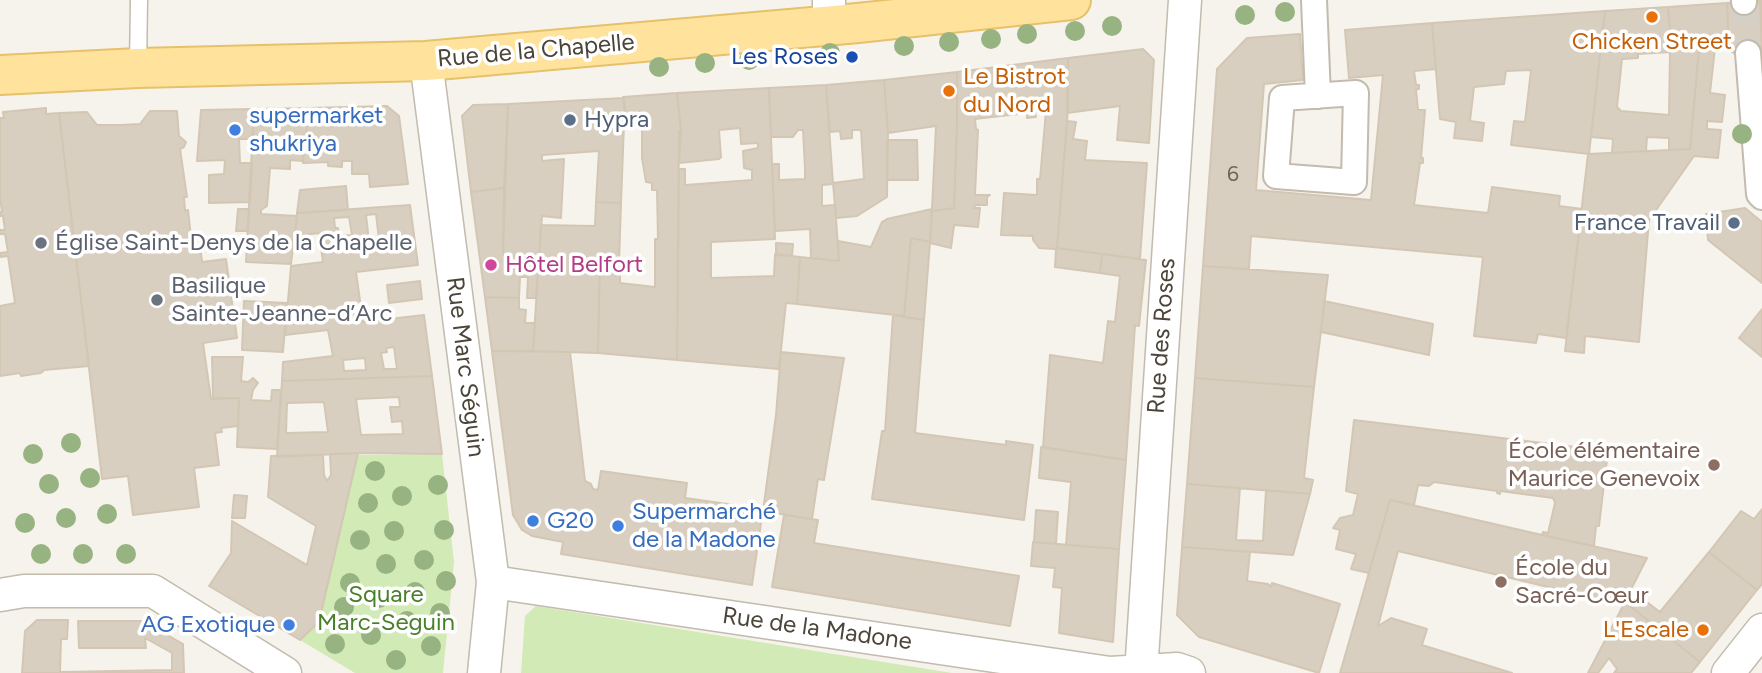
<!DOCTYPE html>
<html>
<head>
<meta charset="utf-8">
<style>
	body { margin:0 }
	canvas { display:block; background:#f6f3ec }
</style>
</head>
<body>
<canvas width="1762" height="673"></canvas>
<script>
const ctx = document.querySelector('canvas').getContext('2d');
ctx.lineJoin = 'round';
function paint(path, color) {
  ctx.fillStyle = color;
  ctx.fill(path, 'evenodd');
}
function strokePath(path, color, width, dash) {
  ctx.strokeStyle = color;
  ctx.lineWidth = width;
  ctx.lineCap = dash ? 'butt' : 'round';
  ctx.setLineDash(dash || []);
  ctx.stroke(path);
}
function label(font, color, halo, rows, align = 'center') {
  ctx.font = font + ' Figtree,sans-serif';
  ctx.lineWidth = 7;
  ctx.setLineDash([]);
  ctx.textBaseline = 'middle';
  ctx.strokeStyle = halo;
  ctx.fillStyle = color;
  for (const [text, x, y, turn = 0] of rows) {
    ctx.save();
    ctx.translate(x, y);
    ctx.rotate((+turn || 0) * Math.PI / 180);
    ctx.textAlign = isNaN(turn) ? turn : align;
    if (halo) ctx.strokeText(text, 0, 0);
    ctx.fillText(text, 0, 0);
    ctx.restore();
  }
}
paint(new Path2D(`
	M 442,454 L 454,562 L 443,673 L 355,673 L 300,640 L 319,622 L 358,455 Z
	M 536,606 L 952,673 L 521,673 L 525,616 Z`), '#d2eab5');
const building = new Path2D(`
	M 1760,1 L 1762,52 L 1735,54 L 1729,50 L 1727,3 Z
	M 1760,1 L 1762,1 L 1762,45 Z
	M 1727,3 L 1729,48 L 1715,48 L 1710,93 L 1725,95 L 1722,122 L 1707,121 L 1707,129 L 1721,130 L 1718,158 L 1694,156 L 1649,220 L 1639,342 L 1585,336 L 1584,353 L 1565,351 L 1588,154 L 1690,149 L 1699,49 L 1672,51 L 1668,7 Z
	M 1668,7 L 1672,51 L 1699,49 L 1690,149 L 1669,150 L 1669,138 L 1647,137 L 1646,151 L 1612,153 L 1613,139 L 1591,137 L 1605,11 ZM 1670,52 L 1669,115 L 1621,111 L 1617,107 L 1622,59 L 1638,58 L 1638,54 Z
	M 1605,11 L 1589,154 L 1511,145 L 1514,121 L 1525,122 L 1531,70 L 1506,71 L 1504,84 L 1474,87 L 1470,121 L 1484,123 L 1482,141 L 1454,138 L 1456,122 L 1440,119 L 1432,23 Z
	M 1432,23 L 1436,69 L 1414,71 L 1416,85 L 1419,85 L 1419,89 L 1416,89 L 1418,110 L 1425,110 L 1421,158 L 1423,158 L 1423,163 L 1420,163 L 1414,205 L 1488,213 L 1492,187 L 1560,196 L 1559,206 L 1582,209 L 1566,338 L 1538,334 L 1536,343 L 1474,336 L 1483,257 L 1251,236 L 1249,269 L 1203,266 L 1217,69 L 1247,38 L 1300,34 L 1303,80 L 1264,84 L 1256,190 L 1371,200 L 1383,75 L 1349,78 L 1345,30 Z
	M 1143,49 L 1154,60 L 1149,143 L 1117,140 L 1120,106 L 1067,113 L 1068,58 Z
	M 1068,58 L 1068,109 L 1057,248 L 1102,254 L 1100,273 L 1055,267 L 1056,249 L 1039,248 L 1033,240 L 1033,236 L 1001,235 L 1004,193 L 1037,195 L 1037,179 L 1040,179 L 1046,111 L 1035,112 L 1036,117 L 1027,118 L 1027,113 L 975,119 L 976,129 L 978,130 L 975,195 L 990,195 L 987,197 L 987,205 L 975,205 L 974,208 L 980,208 L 978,227 L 954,225 L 951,248 L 930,243 L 932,211 L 954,208 L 957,124 L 957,72 Z
	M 957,72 L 957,124 L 954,208 L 932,211 L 930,242 L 911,238 L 904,316 L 797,304 L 800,257 L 839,261 L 838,241 L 871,247 L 882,222 L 887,219 L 932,209 L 936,126 L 888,133 L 884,80 Z
	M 884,80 L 888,133 L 887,197 L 857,216 L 836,218 L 833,183 L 864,179 L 861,130 L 852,130 L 852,138 L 841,139 L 840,131 L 830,132 L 826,85 Z
	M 826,85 L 833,184 L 822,185 L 822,206 L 835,205 L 839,261 L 811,258 L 810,229 L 775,231 L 772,164 L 779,164 L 779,180 L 805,179 L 805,169 L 803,130 L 798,130 L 793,137 L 771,137 L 769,88 Z
	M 769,88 L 775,239 L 711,242 L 711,278 L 774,276 L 775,254 L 800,257 L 797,304 L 786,303 L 779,369 L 677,360 L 679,169 L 685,169 L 685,185 L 752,180 L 752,170 L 744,168 L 743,151 L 758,148 L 758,143 L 741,144 L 740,128 L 719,130 L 721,157 L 719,159 L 679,163 L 681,131 L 677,93 Z
	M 677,93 L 681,131 L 679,131 L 677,360 L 598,353 L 600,260 L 620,263 L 620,283 L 655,287 L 655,239 L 658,239 L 657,190 L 652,190 L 652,183 L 646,182 L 642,158 L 642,124 L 626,125 L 623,97 Z
	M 624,98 L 626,124 L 624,124 L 621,203 L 596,202 L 599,151 L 542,155 L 542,161 L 564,159 L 561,218 L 542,216 L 539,258 L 503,255 L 508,104 Z
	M 508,104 L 504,188 L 471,192 L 462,116 L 473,105 Z
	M 387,106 L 399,116 L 408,184 L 370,187 L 369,174 L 352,174 L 352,161 L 342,161 L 342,167 L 328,166 L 328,162 L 303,163 L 309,108 Z
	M 46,108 L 46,114 L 59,113 L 89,366 L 44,370 L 41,373 L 21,376 L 20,373 L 0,376 L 0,306 L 15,303 L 8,256 L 1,257 L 0,253 L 8,252 L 5,234 L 0,234 L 0,230 L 5,230 L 3,216 L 0,216 L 0,212 L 2,212 L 0,198 L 0,118 L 4,118 L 3,112 Z
	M 309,108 L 303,161 L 290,160 L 290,169 L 270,168 L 267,206 L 261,210 L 261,214 L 297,216 L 291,264 L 246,262 L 254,109 Z
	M 254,109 L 253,139 L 239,139 L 240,163 L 252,163 L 250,202 L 209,203 L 209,175 L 224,174 L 225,160 L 197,161 L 201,110 Z
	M 150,111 L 177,111 L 179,136 L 186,142 L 184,147 L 180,149 L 187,197 L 184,197 L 185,211 L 188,210 L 193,254 L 201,253 L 202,262 L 226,259 L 237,338 L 203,343 L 211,399 L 239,398 L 238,426 L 221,428 L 222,432 L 215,433 L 219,465 L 194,468 L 199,507 L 133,515 L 128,476 L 102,479 L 59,113 L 87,112 L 97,125 L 120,125 L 140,124 Z
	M 1067,121 L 1076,122 L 1073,139 L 1087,141 L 1085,160 L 1147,163 L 1140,259 L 1057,248 Z
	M 887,140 L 917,140 L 918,180 L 887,180 Z
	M 346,186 L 348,210 L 297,213 L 300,190 Z
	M 504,188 L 503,255 L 539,258 L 536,298 L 527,298 L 528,277 L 520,277 L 519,298 L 485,297 L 471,192 Z
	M 596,202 L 621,203 L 619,263 L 600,260 L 598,353 L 533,351 L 541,225 L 595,226 Z
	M 410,205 L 418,265 L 356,272 L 363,322 L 424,315 L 432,376 L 282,381 L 283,362 L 333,356 L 328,330 L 285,335 L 291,266 L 323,262 L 319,233 L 295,236 L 297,213 ZM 376,214 L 379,240 L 369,241 L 366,215 ZM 349,217 L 352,235 L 339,236 L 338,228 L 335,228 L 334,218 ZM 394,347 L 397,369 L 384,369 L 381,353 L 387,352 L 386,348 ZM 365,358 L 366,370 L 344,371 L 343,360 Z
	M 1745,208 L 1762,222 L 1762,283 L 1708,240 L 1706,214 Z
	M 238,209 L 249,209 L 248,231 L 236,231 Z
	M 911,238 L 930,242 L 924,320 L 904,317 Z
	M 776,243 L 793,244 L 792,256 L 776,255 Z
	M 1102,254 L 1146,260 L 1139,326 L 1135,325 L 1126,460 L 1043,447 L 1050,355 L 1103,363 L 1108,321 L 1115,322 L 1120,276 L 1100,273 Z
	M 1203,266 L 1328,275 L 1314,387 L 1195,378 Z
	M 420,281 L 422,299 L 389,303 L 387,285 Z
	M 485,297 L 519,298 L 519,309 L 526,310 L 525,323 L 535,323 L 533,351 L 492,351 Z
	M 244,301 L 287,303 L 283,352 L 242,350 Z
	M 1324,301 L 1433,324 L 1429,355 L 1321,332 Z
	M 1762,309 L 1762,357 L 1739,338 Z
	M 893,315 L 924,320 L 915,433 L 1006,445 L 1006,441 L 1033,445 L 1024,520 L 872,499 L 882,431 L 885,431 Z
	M 492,351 L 570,352 L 585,481 L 591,484 L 593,489 L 598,490 L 601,471 L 687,483 L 685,498 L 763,509 L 752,585 L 561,554 L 563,542 L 532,536 L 522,530 L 513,515 Z
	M 781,352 L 844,358 L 824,480 L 818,479 L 812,519 L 763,511 L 776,415 Z
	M 212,357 L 243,357 L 241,381 L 248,382 L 253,378 L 258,383 L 253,390 L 251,400 L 271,401 L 272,390 L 281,390 L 277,449 L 237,447 L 239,398 L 213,398 Z
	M 432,376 L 442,454 L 358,453 L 277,457 L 282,381 ZM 399,397 L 400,407 L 390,407 L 392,422 L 402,421 L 403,434 L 361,435 L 356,399 ZM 324,402 L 328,432 L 286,433 L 287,403 Z
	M 1195,378 L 1314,387 L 1304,478 L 1313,480 L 1310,494 L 1187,484 Z
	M 1354,420 L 1608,451 L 1599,526 L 1596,526 L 1594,546 L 1542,535 L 1543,532 L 1548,533 L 1555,503 L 1553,498 L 1500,491 L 1500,494 L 1497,493 L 1497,491 L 1434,482 L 1429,486 L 1418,485 L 1414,505 L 1390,500 L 1369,573 L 1351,569 L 1356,554 L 1336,549 L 1340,530 L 1333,528 L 1340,518 L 1353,515 L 1358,494 L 1346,491 Z
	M 1041,447 L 1126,460 L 1119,549 L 1066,545 L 1071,482 L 1039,478 Z
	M 358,453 L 319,622 L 300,640 L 209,586 L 231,553 L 232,521 L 307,565 L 316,526 L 268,497 L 271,456 L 323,455 L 324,475 L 327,481 L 331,475 L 330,454 Z
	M 1187,484 L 1240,488 L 1236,540 L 1263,541 L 1266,490 L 1310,494 L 1293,555 L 1182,547 Z
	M 234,495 L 247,496 L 245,518 L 232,518 Z
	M 1390,500 L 1542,535 L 1647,558 L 1623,605 L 1398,551 L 1378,626 L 1391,618 L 1427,629 L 1422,645 L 1512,673 L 1340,673 Z
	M 1762,509 L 1762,584 L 1757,590 L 1709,552 L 1741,511 L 1754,519 Z
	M 1036,510 L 1058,512 L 1056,544 L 1034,542 Z
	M 784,515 L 818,520 L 814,543 L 1019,576 L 1010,626 L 772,587 Z
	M 1033,542 L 1119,549 L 1113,642 L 1059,633 L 1062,588 L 1053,587 L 1055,568 L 1031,566 Z
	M 1182,547 L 1250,552 L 1247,581 L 1268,584 L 1271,587 L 1272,583 L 1340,604 L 1319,673 L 1199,637 L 1177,615 Z
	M 1709,552 L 1757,590 L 1700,662 L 1625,602 L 1631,590 L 1660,612 Z
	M 1625,602 L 1700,662 L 1691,673 L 1614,673 L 1617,669 L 1609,658 L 1598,673 L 1588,673 Z
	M 37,620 L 68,620 L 67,639 L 61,639 L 60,672 L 172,670 L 172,653 L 145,638 L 146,648 L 79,648 L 78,621 L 143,621 L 183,644 L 184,673 L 22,673 L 25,631 Z`);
paint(building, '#d8cfc1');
strokePath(building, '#d3c7b4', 2);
strokePath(new Path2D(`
	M 1744,2 L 1748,53`), '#d4d0c8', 24, [24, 12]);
const service = new Path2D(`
	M 138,68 L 139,0`);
const pedestrian = new Path2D(`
	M 1314,0 L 1318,96
	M 1744,0 L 1744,2
	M 1748,53 L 1759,194 L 1762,197
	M 1356,93 L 1354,182 L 1276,176 L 1282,98 Z`);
const minor = new Path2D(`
	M 829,25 L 829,0
	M 426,61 L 493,582 L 484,673
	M 493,582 L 1110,673 L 1177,669 L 1189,673
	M 0,595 L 24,591 L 153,591 L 285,673
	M 1141,673 L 1185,0
	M 1728,673 L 1762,630`);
const primary = new Path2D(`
	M 0,75 L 138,68 L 426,61 L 858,23 L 1071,0`);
strokePath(service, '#c2bbae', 19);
strokePath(pedestrian, '#c2bbae', 28);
strokePath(minor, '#c2bbae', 35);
strokePath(primary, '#e6c16a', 42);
strokePath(service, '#fff', 16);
strokePath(pedestrian, '#fff', 24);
strokePath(minor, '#fff', 32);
strokePath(primary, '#ffe39c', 38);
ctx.fillStyle = '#97b381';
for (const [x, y] of [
	[1285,12],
	[1245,15],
	[1112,26],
	[1075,31],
	[1027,34],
	[991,39],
	[949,42],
	[904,46],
	[830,53],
	[749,60],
	[705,63],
	[659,67],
	[1742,134],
	[71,443],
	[33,454],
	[375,471],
	[90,478],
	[49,484],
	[438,485],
	[402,496],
	[368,503],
	[107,514],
	[66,518],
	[25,523],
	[444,530],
	[394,531],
	[360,540],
	[41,554],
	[83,554],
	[126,554],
	[424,560],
	[386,564],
	[446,581],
	[350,583],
	[415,592],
	[379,598],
	[344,607],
	[440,613],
	[407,621],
	[371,635],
	[335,644],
	[431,646],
	[396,660]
]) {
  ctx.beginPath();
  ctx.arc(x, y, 10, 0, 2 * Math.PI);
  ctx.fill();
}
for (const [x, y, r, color] of [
	[1652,17,7,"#e8710a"],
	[852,57,7,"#1a4fb4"],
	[949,91,7,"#e8710a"],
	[570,120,7,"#5c6f8a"],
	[235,130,7,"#3f7fe0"],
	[1734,223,7,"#5c6f8a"],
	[41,243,7,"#6b7280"],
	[491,265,7,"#d1479c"],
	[157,300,7,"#6b7280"],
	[1714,465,7,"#8d6e63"],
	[533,521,7,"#3f7fe0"],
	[618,526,7,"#3f7fe0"],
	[1501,582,7,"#8d6e63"],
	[289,625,7,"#3f7fe0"],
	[1703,630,7,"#e8710a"]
]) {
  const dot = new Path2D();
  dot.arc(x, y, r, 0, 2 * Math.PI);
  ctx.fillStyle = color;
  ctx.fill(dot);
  strokePath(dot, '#fff', 2.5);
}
label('21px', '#6e675b', null, [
	["6",1233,175]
]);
label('24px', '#c56008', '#fff', [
	["Chicken Street",1652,42],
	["Le Bistrot",963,77,"left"],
	["du Nord",963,105,"left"],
	["L'Escale",1689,630,"right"]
]);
label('24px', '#4b4439', '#fff', [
	["Rue de la Chapelle",536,51,-5],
	["Rue des Roses",1162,336,-86],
	["Rue Marc Séguin",465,367,83],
	["Rue de la Madone",817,629,8]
]);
label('24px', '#164399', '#fff', [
	["Les Roses",838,57]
], 'right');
label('24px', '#366cbe', '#fff', [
	["supermarket",249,116],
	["shukriya",249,144],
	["Supermarché",632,512],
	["de la Madone",632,540],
	["G20",547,521],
	["AG Exotique",275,625,"right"]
], 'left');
label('24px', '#4e5e75', '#fff', [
	["Hypra",584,120],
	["France Travail",1720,223,"right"]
], 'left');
label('24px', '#5b616d', '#fff', [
	["Église Saint-Denys de la Chapelle",55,243],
	["Basilique",171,286],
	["Sainte-Jeanne-d’Arc",171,314]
], 'left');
label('24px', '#b23c85', '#fff', [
	["Hôtel Belfort",505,265]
], 'left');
label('24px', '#785e54', '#fff', [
	["École élémentaire",1700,451],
	["Maurice Genevoix",1700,479],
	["École du",1515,568,"left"],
	["Sacré-Cœur",1515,596,"left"]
], 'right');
label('24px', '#4a7f2a', '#fff', [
	["Square",386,595],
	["Marc-Seguin",386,623]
]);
</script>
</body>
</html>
